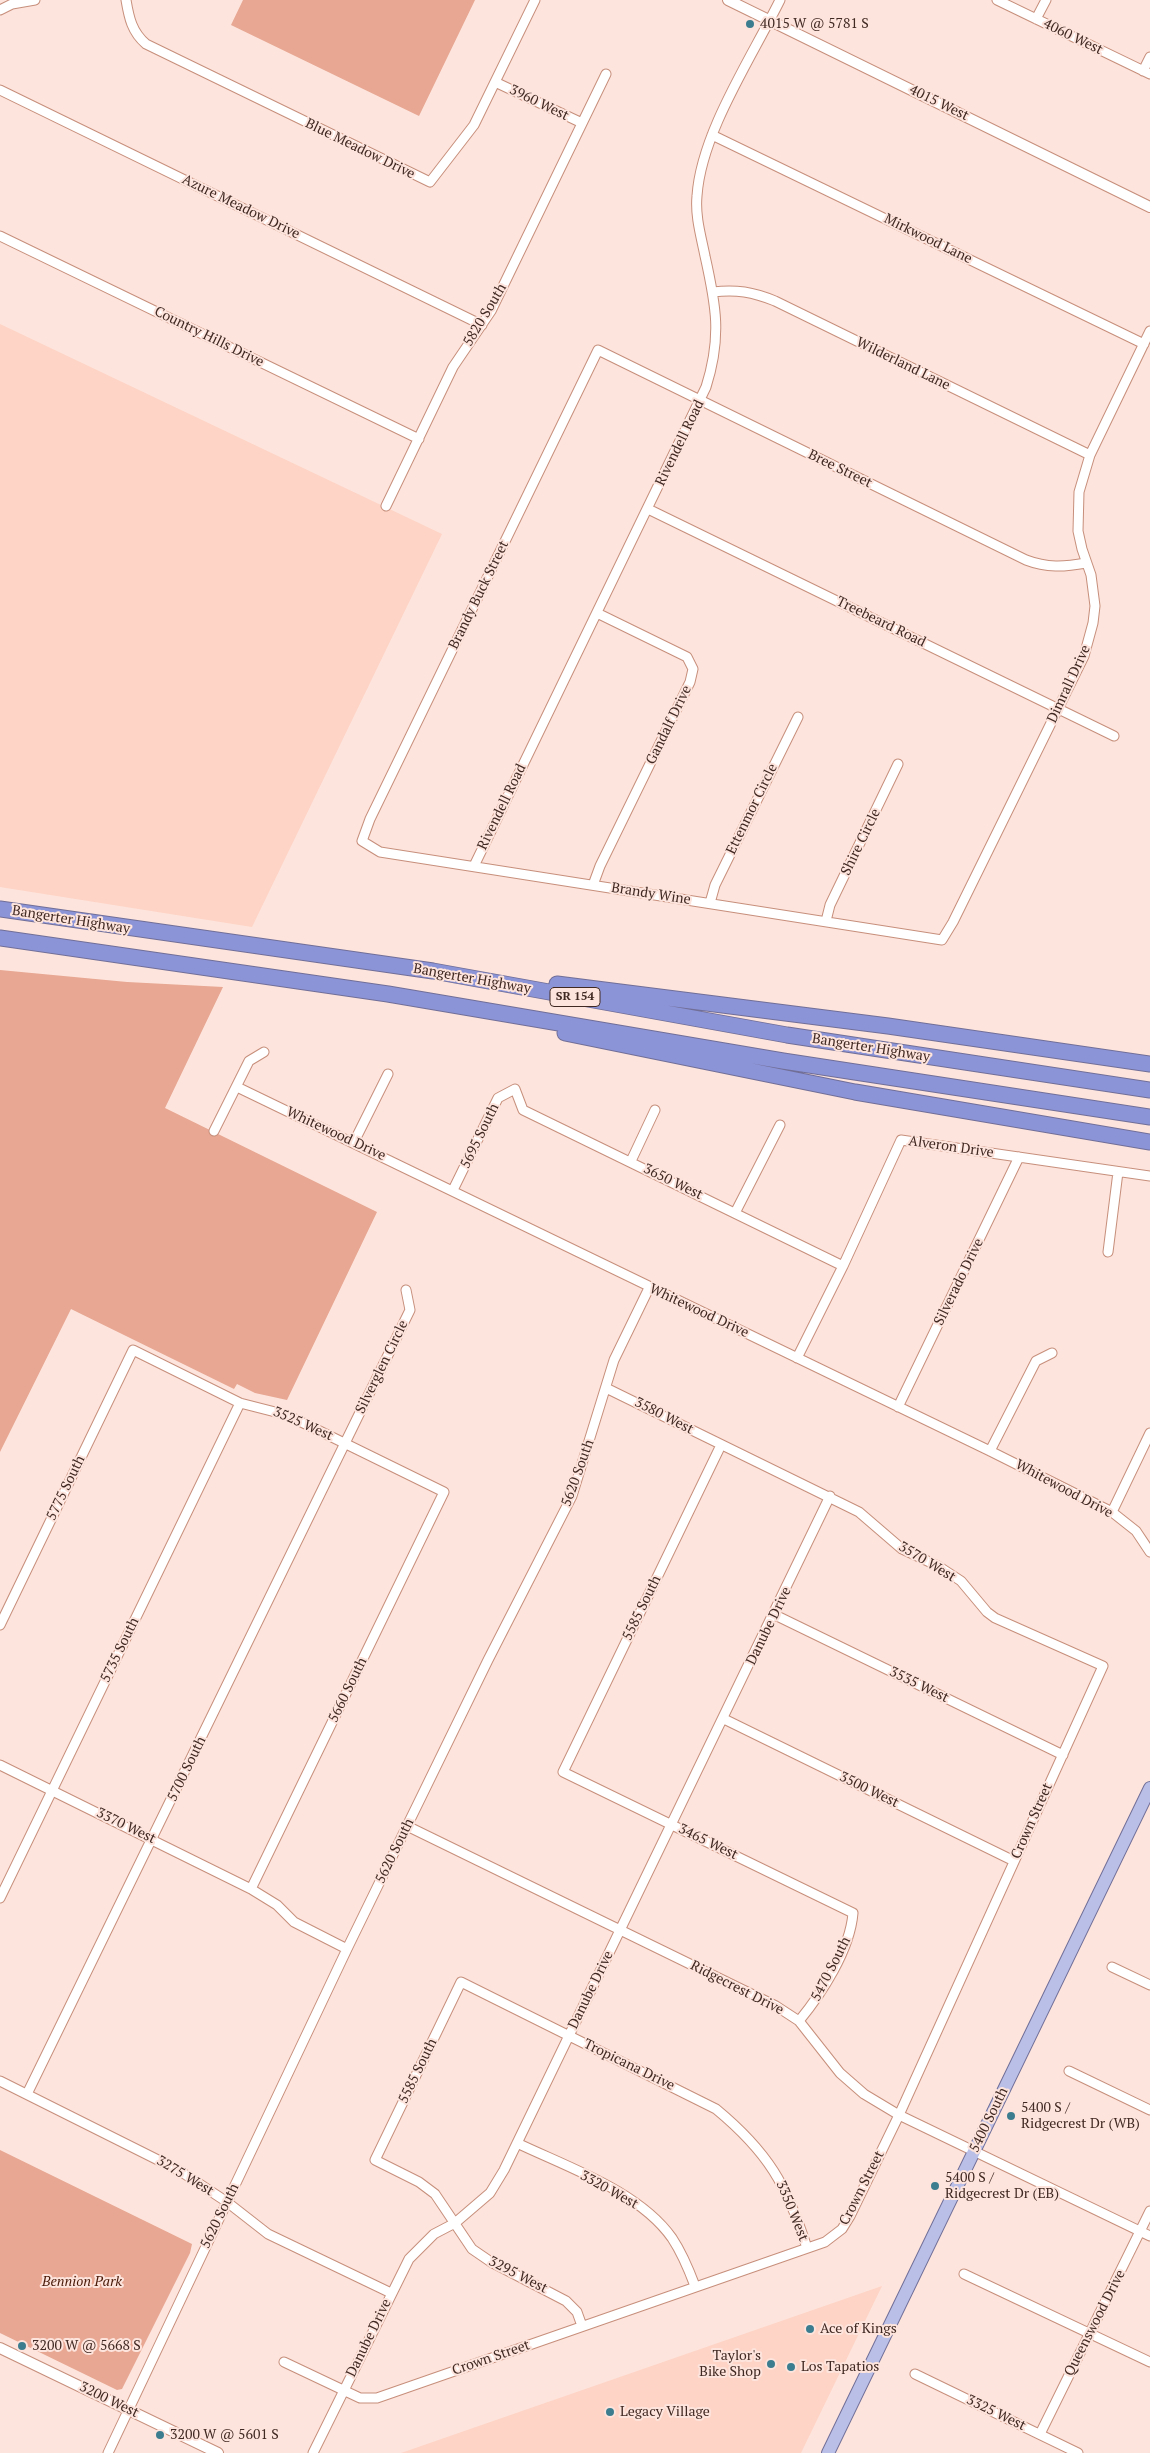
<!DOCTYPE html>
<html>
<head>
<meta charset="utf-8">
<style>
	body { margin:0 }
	canvas { display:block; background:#fde4dc }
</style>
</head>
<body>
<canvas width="1150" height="2453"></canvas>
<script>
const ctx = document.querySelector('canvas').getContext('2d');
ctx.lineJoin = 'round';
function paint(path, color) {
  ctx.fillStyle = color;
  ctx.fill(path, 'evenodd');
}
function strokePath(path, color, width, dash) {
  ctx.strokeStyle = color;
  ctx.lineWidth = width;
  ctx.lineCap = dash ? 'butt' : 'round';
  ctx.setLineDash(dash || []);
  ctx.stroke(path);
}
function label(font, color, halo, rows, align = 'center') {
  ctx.font = font + ' "PT Serif",serif';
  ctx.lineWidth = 4;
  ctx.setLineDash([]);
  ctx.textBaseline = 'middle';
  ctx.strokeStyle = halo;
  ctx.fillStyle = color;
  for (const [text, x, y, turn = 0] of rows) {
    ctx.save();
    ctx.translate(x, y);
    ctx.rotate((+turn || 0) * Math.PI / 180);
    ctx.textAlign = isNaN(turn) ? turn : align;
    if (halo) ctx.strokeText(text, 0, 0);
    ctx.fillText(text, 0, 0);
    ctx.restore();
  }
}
paint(new Path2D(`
	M 0,324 L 442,534 L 252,927 L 0,887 Z
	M 882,2286 L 801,2453 L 401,2453 Z`), '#fed4c6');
paint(new Path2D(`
	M 243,0 L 475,0 L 419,116 L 231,25 Z
	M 0,970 L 127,982 L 223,987 L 165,1108 L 377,1212 L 287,1400 L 255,1393 L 237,1384 L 234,1389 L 71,1309 L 0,1452 Z
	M 0,2150 L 192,2244 L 190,2253 L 122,2389 L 117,2390 L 0,2333 Z`), '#e7a792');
const minor = new Path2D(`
	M 126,0 C 129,18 132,32 146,44 L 430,182 L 474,125 L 535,0
	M 997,0 L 1150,74
	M 0,10 L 12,4 L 35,0
	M 1036,19 L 1046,0
	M 1143,71 L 1150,57
	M 495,82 L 582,123
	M 0,90 L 482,325
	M 712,135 L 1144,344
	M 0,236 L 419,439
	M 713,292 C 736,289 753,292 775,301 L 1090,455
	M 386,506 L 453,367 L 491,311 L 606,74
	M 648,509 L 1114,736
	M 1086,563 C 1064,567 1047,568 1026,560 L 598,350 L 370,819 L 362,841 L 380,852 L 942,940 L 953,922 L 1084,656 L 1093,623 L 1095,606 L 1091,575 L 1082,549 L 1078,531 L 1079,492 L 1090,455 L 1150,331
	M 474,866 L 706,387 C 722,337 716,305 705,256 C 701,236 695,216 697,196 C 701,133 752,57 780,0
	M 593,885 L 600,866 L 690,682 L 693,669 L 687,657 L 597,613
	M 710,903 L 715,885 L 798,717
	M 826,921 L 830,905 L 898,764
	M 237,1087 L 990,1451 L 1112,1512 L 1136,1531 L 1150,1552
	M 214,1131 L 249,1061 L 264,1052
	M 354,1142 L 388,1074
	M 631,1161 L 655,1110
	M 453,1190 L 498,1098 L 515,1089 L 523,1110 L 843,1266
	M 735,1213 L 780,1125
	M 1108,1252 L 1118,1172
	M 797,1358 L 843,1266 L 901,1140 L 1150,1176
	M 898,1407 L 1019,1157
	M 721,1445 L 563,1772 L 853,1913 C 850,1950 822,1993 799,2021
	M 990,1451 L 1036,1361 L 1052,1353
	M 1112,1512 L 1150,1433
	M 775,1615 L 1063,1755
	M 0,1625 L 133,1350 L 240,1403 L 287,1415 L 444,1492 L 251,1889
	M 724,1719 L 1014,1861
	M 0,1765 L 251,1889 L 277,1905 L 294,1922 L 347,1949
	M 407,1826 L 776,2006 L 799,2021 L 840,2073 L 864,2094 L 899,2115 L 1150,2236
	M 0,1898 L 240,1403
	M 1112,1967 L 1150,1985
	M 1069,2071 L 1150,2110
	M 0,2081 L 180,2171 L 227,2202 L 268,2234 L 391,2293
	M 27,2094 L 410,1310 L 406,1290
	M 517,2143 C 567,2167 639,2191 672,2238 C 682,2253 689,2270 695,2286
	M 964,2274 L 1150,2362
	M 582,2326 L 577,2312 L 566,2301 L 491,2262 L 472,2249 L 435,2194 L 419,2182 L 375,2160 L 461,1982 L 716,2109 C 768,2152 787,2185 807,2248
	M 284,2362 L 360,2398 L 377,2398 L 825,2242 L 842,2229 L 850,2216 L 899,2115 L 1103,1666 L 995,1618 L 987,1612 L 961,1581 L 938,1566 L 902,1549 L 859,1512 L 606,1388
	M 915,2374 L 1078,2453
	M 1040,2434 L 1150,2211
	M 108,2453 L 347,1949 L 488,1660 L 572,1496 L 614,1360 L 649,1288
	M 313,2453 L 409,2259 L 434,2234 L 455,2223 L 490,2193 L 504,2170 L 830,1496`);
const tertiary = new Path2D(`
	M 728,0 L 1150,207
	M 0,2348 L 218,2453`);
const primary = new Path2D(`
	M 828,2453 L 1150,1788`);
const motorway = new Path2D(`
	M 0,909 L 433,971 L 787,1035 L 1150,1090
	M 0,938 L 388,994 L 783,1061 L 1150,1117
	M 557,984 L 888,1026 L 1150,1064
	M 565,1033 L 855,1092 L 1150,1142`);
strokePath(minor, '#c78f7c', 11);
strokePath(tertiary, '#c78f7c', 12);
strokePath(primary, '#716f98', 14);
strokePath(motorway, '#716f98', 17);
strokePath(minor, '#fff', 9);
strokePath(tertiary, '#fff', 10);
strokePath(primary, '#babfe8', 12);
strokePath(motorway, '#8c94d8', 15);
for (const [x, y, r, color] of [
	[750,24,5,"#3c7d8f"],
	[1011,2116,5,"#3c7d8f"],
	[935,2186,5,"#3c7d8f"],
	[810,2329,5,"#3c7d8f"],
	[22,2346,5,"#3c7d8f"],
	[771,2364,5,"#3c7d8f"],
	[791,2367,5,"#3c7d8f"],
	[610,2412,5,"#3c7d8f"],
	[160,2435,5,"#3c7d8f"]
]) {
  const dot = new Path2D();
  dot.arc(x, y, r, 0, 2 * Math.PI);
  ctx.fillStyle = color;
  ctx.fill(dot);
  strokePath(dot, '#fde4dc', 2);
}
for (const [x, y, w] of [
	[575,997,50]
]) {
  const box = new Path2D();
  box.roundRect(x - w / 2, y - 9.5, w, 19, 4);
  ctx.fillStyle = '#fde4dc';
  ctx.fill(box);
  strokePath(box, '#402922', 1);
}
label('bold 12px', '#402922', null, [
	["SR 154",575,997]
]);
label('14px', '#402922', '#fde4dc', [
	["4015 W @ 5781 S",760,24],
	["5400 S /",1021,2108],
	["Ridgecrest Dr (WB)",1021,2124],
	["5400 S /",945,2178],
	["Ridgecrest Dr (EB)",945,2194],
	["Ace of Kings",820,2329],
	["3200 W @ 5668 S",32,2346],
	["Taylor's",761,2356,"right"],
	["Bike Shop",761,2372,"right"],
	["Los Tapatios",801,2367],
	["Legacy Village",620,2412],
	["3200 W @ 5601 S",170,2435]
], 'left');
label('14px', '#402922', '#fde4dc', [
	["4060 West",1073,37,26],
	["3960 West",539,103,26],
	["4015 West",939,103,26],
	["Blue Meadow Drive",360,149,26],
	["Azure Meadow Drive",241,207,26],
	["Mirkwood Lane",928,239,26],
	["5820 South",485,315,-59],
	["Country Hills Drive",209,337,26],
	["Wilderland Lane",903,364,26],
	["Rivendell Road",680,443,-64],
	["Bree Street",840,469,26],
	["Brandy Buck Street",479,595,-64],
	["Treebeard Road",881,622,26],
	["Dimrall Drive",1069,684,-65],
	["Gandalf Drive",669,725,-64],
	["Rivendell Road",502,807,-64],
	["Ettenmor Circle",752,809,-64],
	["Shire Circle",861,842,-64],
	["Brandy Wine",651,894,9],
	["Bangerter Highway",71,920,9],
	["Bangerter Highway",472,979,10],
	["Bangerter Highway",871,1048,9],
	["Whitewood Drive",336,1134,25],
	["5695 South",480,1136,-64],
	["Alveron Drive",951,1147,8],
	["3650 West",673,1182,26],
	["Silverado Drive",959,1282,-64],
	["Whitewood Drive",699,1311,25],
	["Silverglen Circle",382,1367,-64],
	["3580 West",664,1416,27],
	["3525 West",303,1424,24],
	["5620 South",578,1473,-70],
	["5775 South",66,1488,-64],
	["Whitewood Drive",1064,1489,28],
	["3570 West",927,1562,31],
	["5585 South",642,1608,-64],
	["Danube Drive",769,1626,-64],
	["5735 South",120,1650,-64],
	["3535 West",919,1685,26],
	["5660 South",348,1690,-64],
	["5700 South",187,1769,-64],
	["3500 West",869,1790,26],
	["Crown Street",1032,1821,-66],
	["3370 West",126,1826,26],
	["3465 West",708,1842,26],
	["5620 South",395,1851,-64],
	["5470 South",831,1969,-63],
	["Ridgecrest Drive",737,1988,27],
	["Danube Drive",591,1990,-64],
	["Tropicana Drive",629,2065,26],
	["5585 South",418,2071,-64],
	["5400 South",989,2120,-64],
	["3275 West",185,2176,31],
	["Crown Street",862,2188,-63],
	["3320 West",609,2190,29],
	["3350 West",792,2211,68],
	["5620 South",220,2216,-64],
	["3295 West",518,2275,27],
	["Queenswood Drive",1095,2323,-63],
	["Danube Drive",369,2338,-64],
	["Crown Street",491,2358,-19],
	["3200 West",109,2400,26],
	["3325 West",996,2413,26]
]);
label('italic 14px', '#491908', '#fde4dc', [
	["Bennion Park",82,2282]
]);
</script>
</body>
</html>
